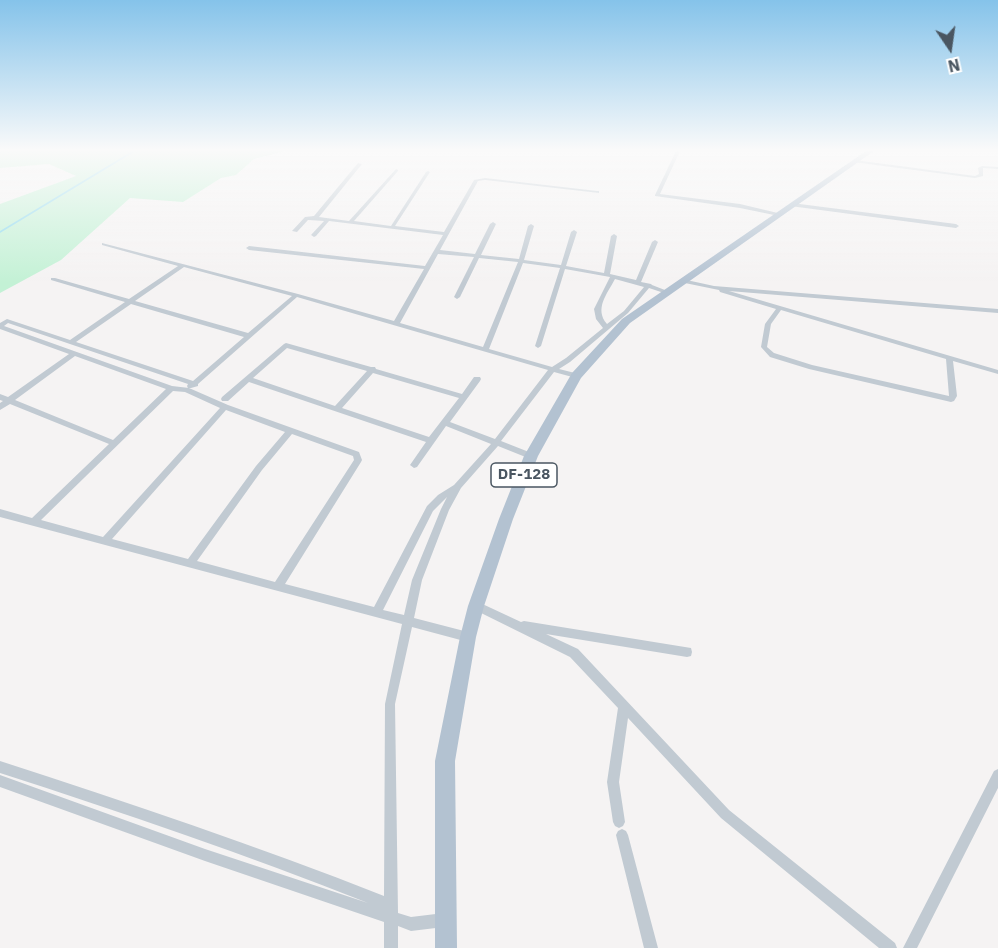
<!DOCTYPE html>
<html>
<head>
<meta charset="utf-8">
<style>
	body { margin:0 }
	#map { position:relative; width:998px; height:948px; overflow:hidden; background:#f5f3f3; font-family:"IBM Plex Sans",sans-serif }
	canvas { display:block }
	.north { position:absolute; left:920px; top:18px; width:60px; height:60px; -webkit-text-stroke:4px #fff; paint-order:stroke; rotate:167deg; font-size:16px; font-weight:700; line-height:24px; text-align:center; color:#4a5661 }
	.north::after { content:''; display:block; margin:auto; width:21px; height:27px; background:#4a5661; clip-path:polygon(50% 0,100% 100%,50% 72%,0 100%) }
</style>
</head>
<body>
<div id="map">
<canvas width="998" height="948"></canvas>
<div class="north">N</div>
</div>
<script>
const ctx = document.querySelector('canvas').getContext('2d');
ctx.lineJoin = 'round';
function paint(path, color) {
  ctx.fillStyle = color;
  ctx.fill(path, 'evenodd');
}
function strokePath(path, color, width, dash) {
  ctx.strokeStyle = color;
  ctx.lineWidth = width;
  ctx.lineCap = dash ? 'butt' : 'round';
  ctx.setLineDash(dash || []);
  ctx.stroke(path);
}
function label(font, color, halo, rows, align = 'center') {
  ctx.font = font + ' "IBM Plex Sans",sans-serif';
  ctx.lineWidth = 4.5;
  ctx.setLineDash([]);
  ctx.textBaseline = 'middle';
  ctx.strokeStyle = halo;
  ctx.fillStyle = color;
  for (const [text, x, y, turn = 0] of rows) {
    ctx.save();
    ctx.translate(x, y);
    ctx.rotate((+turn || 0) * Math.PI / 180);
    ctx.textAlign = isNaN(turn) ? turn : align;
    if (halo) ctx.strokeText(text, 0, 0);
    ctx.fillText(text, 0, 0);
    ctx.restore();
  }
}
paint(new Path2D(`
	M 0,151 L 285,151 L 254,159 L 236,175 L 221,178 L 183,202 L 130,198 L 61,260 L 0,293 L 0,204 L 76,176 L 49,164 L 0,168 Z`), '#c3f1d5');
strokePath(new Path2D(`
	M 0,232 L 134,151`), '#90daee', 1.5);
paint(new Path2D(`
	M 676,151 L 680,151 L 660,194 L 740,204 L 782,214 L 779,216 L 740,208 L 655,196 L 655,195 Z
	M 855,160 L 975,176 L 979,174 L 978,168 L 982,166 L 998,167 L 998,169 L 983,168 L 983,176 L 975,178 L 853,162 L 853,161 Z
	M 358,163 L 362,164 L 319,217 L 349,221 L 396,169 L 398,170 L 398,171 L 354,221 L 391,226 L 426,172 L 428,171 L 430,172 L 395,226 L 444,232 L 474,180 L 485,178 L 597,191 L 599,191 L 599,193 L 485,180 L 478,181 L 440,250 L 475,254 L 490,224 L 493,222 L 496,224 L 481,255 L 519,259 L 528,226 L 531,224 L 534,226 L 524,260 L 561,265 L 571,232 L 574,230 L 577,232 L 566,266 L 604,273 L 611,236 L 614,234 L 617,236 L 610,274 L 636,280 L 652,242 L 655,240 L 658,242 L 641,282 L 651,284 L 652,285 L 670,292 L 667,294 L 649,288 L 628,313 L 570,362 L 559,369 L 579,374 L 580,376 L 579,378 L 576,378 L 554,372 L 501,441 L 534,454 L 535,456 L 534,458 L 528,458 L 498,446 L 461,488 L 449,510 L 422,580 L 414,618 L 468,632 L 472,634 L 473,637 L 472,640 L 468,642 L 412,627 L 395,704 L 398,913 L 411,917 L 444,913 L 449,915 L 451,920 L 449,925 L 444,927 L 411,931 L 398,926 L 398,948 L 384,948 L 384,922 L 205,861 L 0,787 L 0,775 L 205,849 L 368,903 C 247,855 124,813 0,773 L 0,761 C 129,803 258,846 384,896 L 385,704 L 402,624 L 0,517 L 0,509 L 32,518 L 109,444 L 10,404 L 0,410 L 0,403 L 3,401 L 0,400 L 0,394 L 8,397 L 69,354 L 0,329 L 0,323 L 7,319 L 70,340 L 125,302 L 51,280 L 51,278 L 55,278 L 129,299 L 178,266 L 102,245 L 102,243 L 298,294 L 394,321 L 424,269 L 249,250 L 246,248 L 249,246 L 425,266 L 443,235 L 329,221 L 316,236 L 314,237 L 311,235 L 324,221 L 308,220 L 297,232 L 292,231 L 305,217 L 314,216 ZM 438,254 L 474,257 L 454,297 L 457,299 L 460,297 L 479,258 L 518,262 L 483,347 L 400,323 ZM 523,263 L 560,268 L 535,346 L 538,348 L 541,346 L 565,269 L 610,277 L 594,309 L 596,319 L 603,328 L 566,358 L 552,367 L 489,349 ZM 184,267 L 292,296 L 248,333 L 135,301 ZM 615,279 L 644,287 L 624,311 L 607,324 C 594,309 607,294 615,279 ZM 297,297 L 548,370 L 495,439 L 450,422 L 480,381 L 481,379 L 480,377 L 474,377 L 462,394 L 376,369 L 375,367 L 371,367 L 286,343 L 284,344 L 222,397 L 221,399 L 222,401 L 228,401 L 249,382 L 426,442 L 410,465 L 414,468 L 417,467 L 446,426 L 491,444 L 454,485 L 438,495 L 427,506 L 374,607 L 285,584 L 361,462 L 362,460 L 359,452 L 228,405 L 189,388 L 172,386 L 4,326 L 8,323 L 188,384 L 187,386 L 188,388 L 191,388 L 198,386 L 198,384 ZM 131,304 L 244,337 L 193,381 L 76,342 ZM 287,348 L 367,371 L 335,406 L 253,378 ZM 75,356 L 166,389 L 113,440 L 15,400 ZM 373,373 L 459,398 L 429,437 L 342,408 ZM 173,391 L 185,392 L 220,408 L 103,537 L 41,520 ZM 226,410 L 285,432 L 256,466 L 188,559 L 112,539 ZM 292,434 L 353,456 L 354,460 L 275,582 L 197,561 L 262,470 ZM 447,497 L 441,509 L 412,580 L 404,615 L 383,610 L 433,511 Z
	M 792,203 L 956,224 L 959,226 L 956,228 L 790,206 L 789,205 Z
	M 682,279 L 714,286 L 998,309 L 998,313 L 729,291 L 998,370 L 998,374 L 953,361 L 957,396 L 954,401 L 951,402 L 809,369 L 770,357 L 761,347 L 765,324 L 776,309 L 720,292 L 719,290 L 680,282 L 680,280 ZM 781,310 L 946,359 L 949,396 L 812,365 L 774,353 L 767,347 L 771,324 Z
	M 476,601 L 521,622 L 524,621 L 691,648 L 692,652 L 691,656 L 687,657 L 546,634 L 578,649 L 729,810 L 895,943 L 897,948 L 879,948 L 721,818 L 628,718 L 619,782 L 625,822 L 623,826 L 619,828 L 615,826 L 613,822 L 607,782 L 618,708 L 570,657 L 473,609 L 471,606 L 473,603 Z
	M 998,769 L 998,788 L 917,948 L 903,948 L 994,771 Z
	M 622,829 L 626,831 L 628,835 L 658,948 L 644,948 L 616,835 L 618,831 Z`), '#c1cad2');
paint(new Path2D(`
	M 866,151 L 874,151 L 630,323 L 581,378 L 538,456 L 513,519 L 484,606 L 476,637 L 455,761 L 457,948 L 435,948 L 435,761 L 460,637 L 468,606 L 499,519 L 524,456 L 572,373 L 622,319 Z`), '#b3c2d1');
const sky = ctx.createLinearGradient(0, 0, 0, 283);
sky.addColorStop(0, '#85c3ea');
sky.addColorStop(0.53, '#fafafa');
sky.addColorStop(1, '#fafafa00');
ctx.fillStyle = sky;
ctx.fillRect(0, 0, 998, 283);
for (const [x, y, w] of [
	[524,475,66]
]) {
  const box = new Path2D();
  box.roundRect(x - w / 2, y - 12, w, 24, 4.5);
  ctx.fillStyle = '#fff';
  ctx.fill(box);
  strokePath(box, '#4a5661', 1.5);
}
label('bold 15px', '#4a5661', null, [
	["DF-128",524,475]
]);
</script>
</body>
</html>
